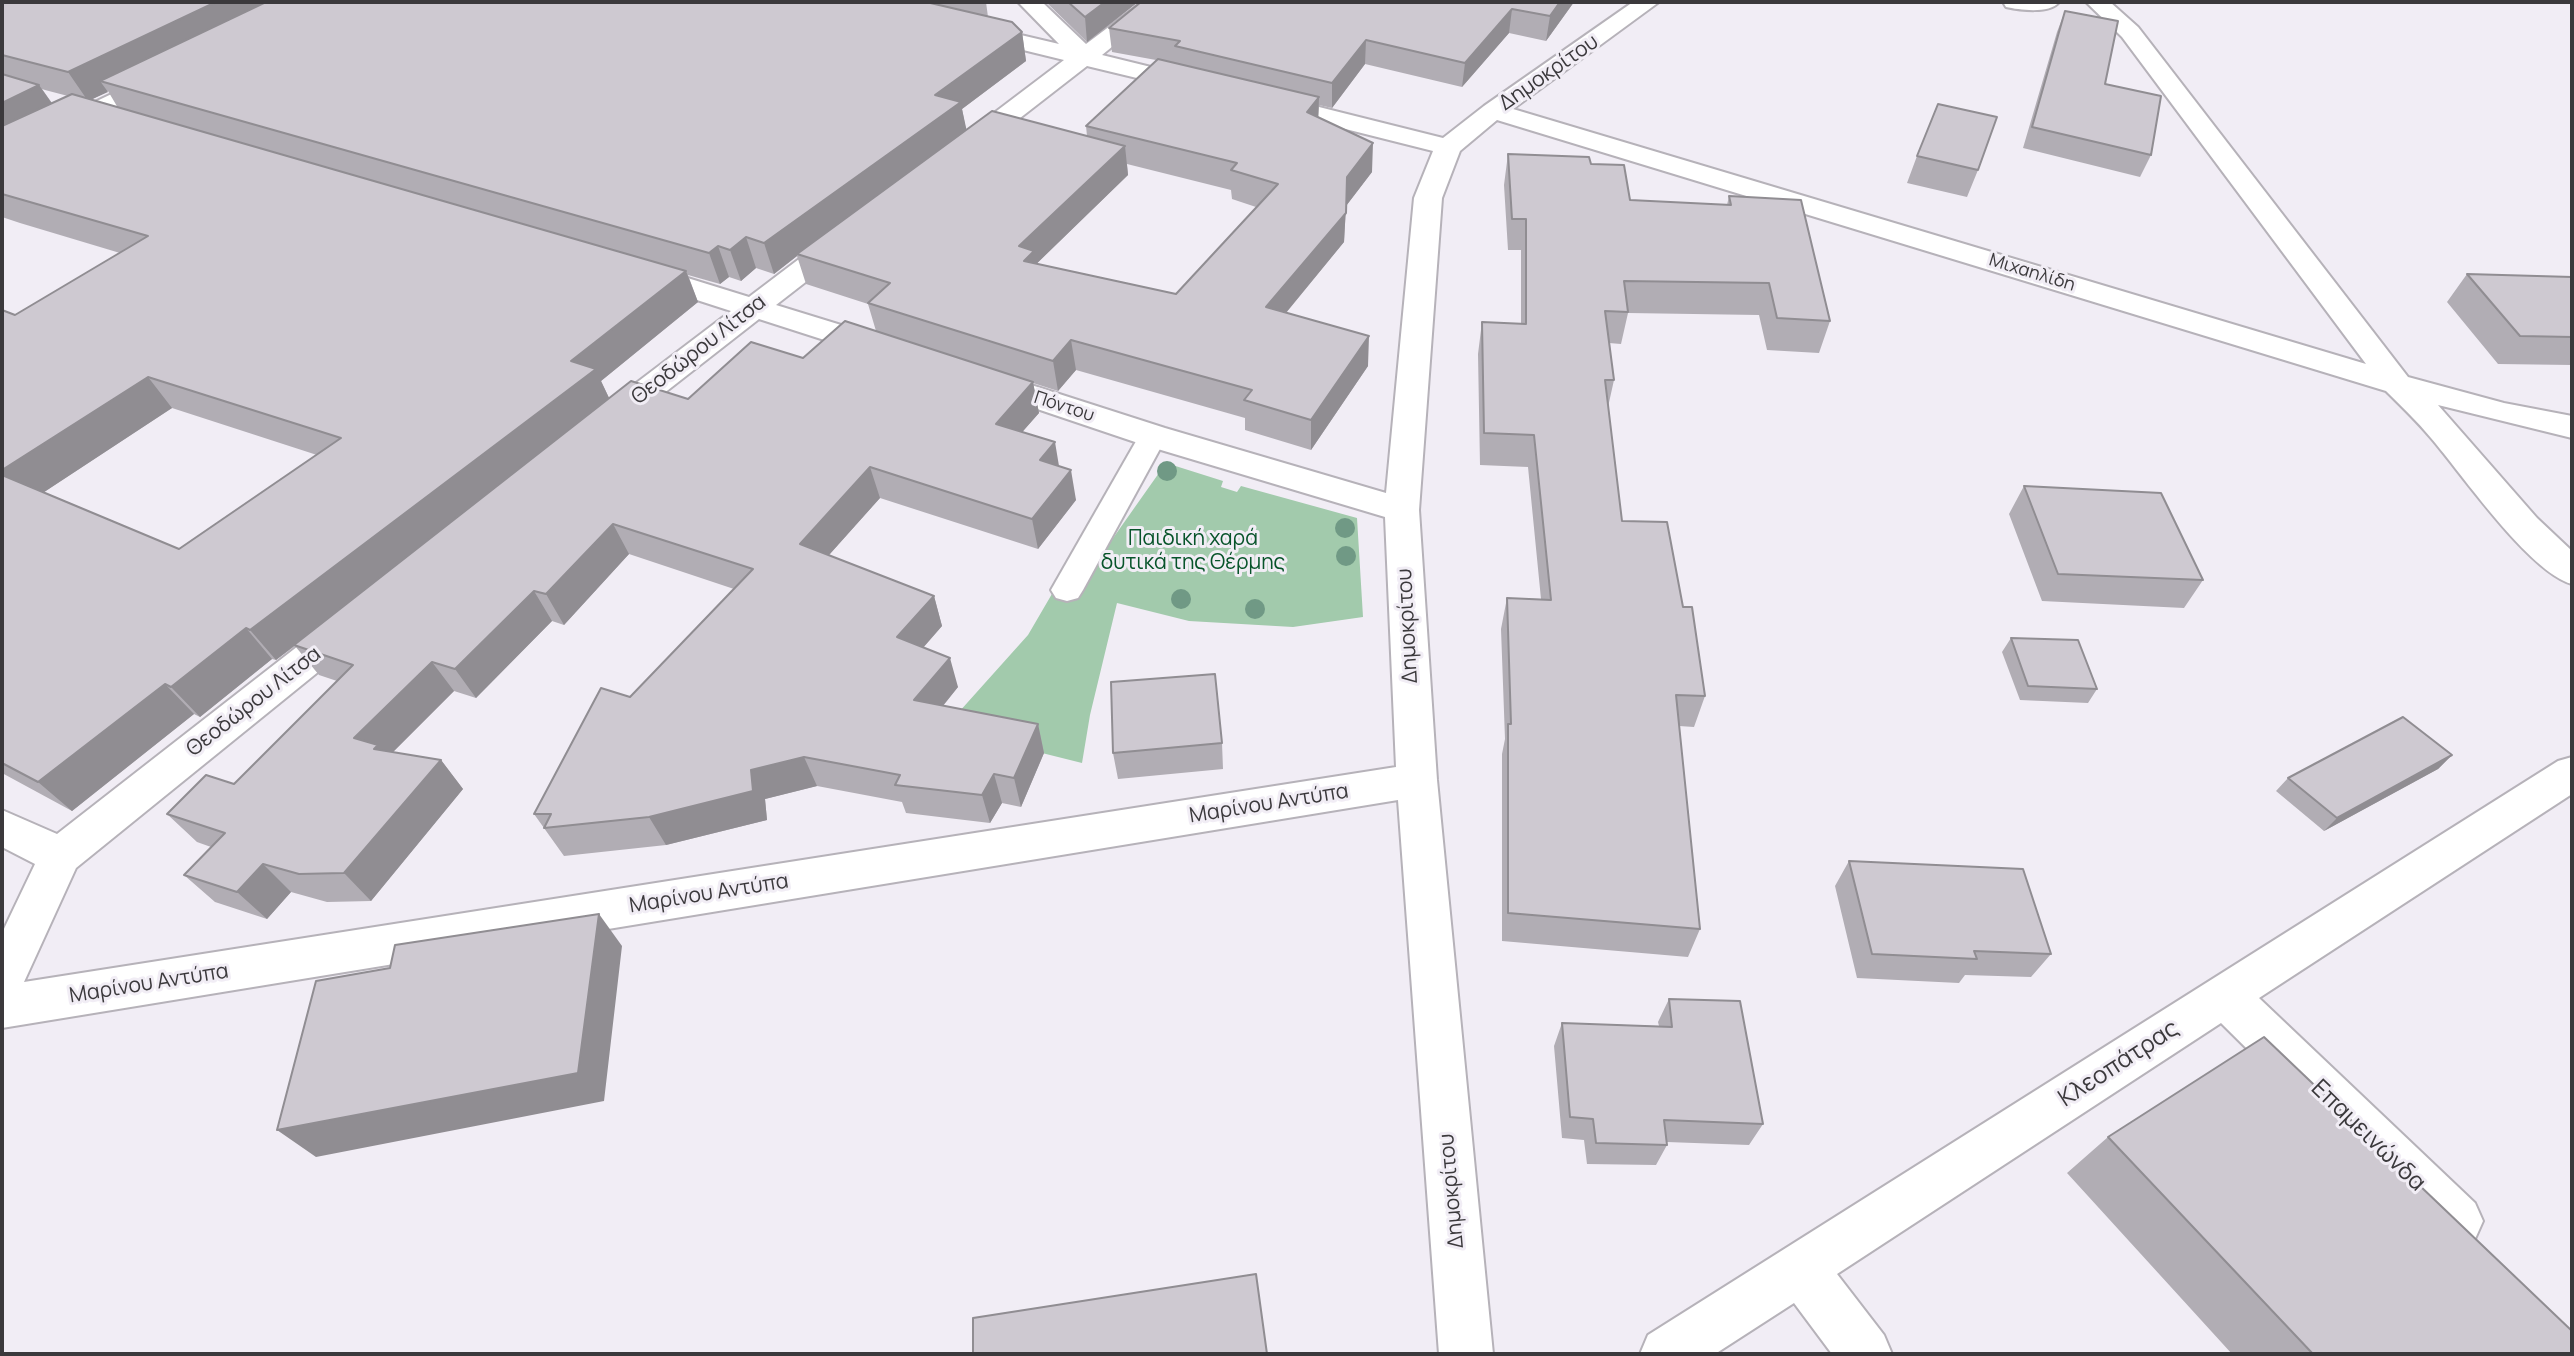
<!DOCTYPE html>
<html>
<head>
<meta charset="utf-8">
<style>
	body { margin:0 }
	#map { position:relative; width:2574px; height:1356px; overflow:hidden; background:#f1edf5; font-family:Manrope,sans-serif }
	canvas { display:block }
	.frame { position:absolute; inset:0; border:4px solid #3b393c; pointer-events:none }
</style>
</head>
<body>
<div id="map">
<canvas width="2574" height="1356"></canvas>
<div class="frame"></div>
</div>
<script>
const ctx = document.querySelector('canvas').getContext('2d');
ctx.lineJoin = 'round';
function paint(path, color) {
  ctx.fillStyle = color;
  ctx.fill(path, 'evenodd');
}
function strokePath(path, color, width, dash) {
  ctx.strokeStyle = color;
  ctx.lineWidth = width;
  ctx.lineCap = dash ? 'butt' : 'round';
  ctx.setLineDash(dash || []);
  ctx.stroke(path);
}
function label(font, color, halo, rows, align = 'center') {
  ctx.font = font + ' Manrope,sans-serif';
  ctx.lineWidth = 6;
  ctx.setLineDash([]);
  ctx.textBaseline = 'middle';
  ctx.strokeStyle = halo;
  ctx.fillStyle = color;
  for (const [text, x, y, turn = 0] of rows) {
    ctx.save();
    ctx.translate(x, y);
    ctx.rotate((+turn || 0) * Math.PI / 180);
    ctx.textAlign = isNaN(turn) ? turn : align;
    if (halo) ctx.strokeText(text, 0, 0);
    ctx.fillText(text, 0, 0);
    ctx.restore();
  }
}
paint(new Path2D(`
	M 1166,463 L 1223,481 L 1221,487 L 1237,492 L 1241,486 L 1357,518 L 1363,617 L 1293,627 L 1189,621 L 1117,603 L 1090,715 L 1082,763 L 1026,749 L 950,722 L 1028,635 L 1056,587 L 1075,592 Z`), '#a2caac');
const lane = new Path2D(`
	M 1153,427 L 1163,429 L 1167,436 L 1083,590 L 1078,598 L 1067,601 L 1056,598 L 1051,590 L 1143,429 Z`);
const street = new Path2D(`
	M 1018,2 L 1042,2 L 1086,44 L 1142,2 L 1167,2 L 1102,55 L 1204,80 L 1207,85 L 1204,90 L 1195,92 L 1087,66 L 975,153 L 957,153 L 953,147 L 957,141 L 1064,60 L 966,36 L 962,31 L 966,26 L 974,24 L 1059,44 Z
	M 1633,2 L 1659,2 L 1513,109 L 2366,364 L 2122,37 L 2086,2 L 2110,2 L 2138,27 L 2408,377 L 2504,403 L 2572,416 L 2572,438 L 2438,405 L 2537,518 L 2572,551 L 2572,584 C 2529,572 2462,474 2431,438 C 2417,421 2401,406 2386,391 L 1497,120 L 1460,151 L 1442,198 L 1419,510 L 1437,780 L 1493,1354 L 1439,1354 L 1398,800 L 2,1028 L 2,933 L 35,864 L 2,847 L 2,810 L 57,834 L 334,618 L 347,614 L 360,618 L 366,628 L 360,638 L 76,868 L 24,982 L 1396,767 L 1385,517 L 1141,444 L 975,388 L 970,381 L 975,374 L 986,371 L 997,374 L 1165,428 L 1386,493 L 1414,198 L 1433,151 L 1258,107 L 1254,102 L 1258,97 L 1267,94 L 1443,138 L 1484,106 Z
	M 2003,2 L 2059,2 C 2050,14 2020,10 2006,7 Z
	M 160,71 L 169,73 L 172,78 L 169,83 L 2,164 L 2,146 Z
	M 842,231 L 852,234 L 856,240 L 852,246 L 776,305 L 893,341 L 897,348 L 893,355 L 882,357 L 871,355 L 759,319 L 622,426 L 610,430 L 598,426 L 594,419 L 598,412 L 731,311 L 632,279 L 627,273 L 632,267 L 642,264 L 652,267 L 749,297 L 832,234 Z
	M 2572,757 L 2572,794 L 2259,998 L 2475,1203 L 2483,1221 L 2475,1239 L 2457,1247 L 2439,1239 L 2221,1023 L 1837,1274 L 1884,1335 L 1892,1354 L 1832,1354 L 1794,1303 L 1715,1354 L 1640,1354 L 1648,1335 L 2558,761 Z`);
strokePath(lane, '#b6b2b9', 4);
strokePath(street, '#b6b2b9', 4);
paint(lane, '#fff');
paint(street, '#fff');
ctx.fillStyle = '#709985';
for (const [x, y] of [
	[1167,471],
	[1345,528],
	[1346,556],
	[1181,599],
	[1255,609]
]) {
  ctx.beginPath();
  ctx.arc(x, y, 10, 0, 2 * Math.PI);
  ctx.fill();
}
paint(new Path2D(`
	M 2,2 L 986,2 L 988,17 L 1022,32 L 1026,61 L 962,109 L 966,130 L 1087,136 L 1086,126 L 1156,60 L 1112,52 L 1109,28 L 1141,2 L 1574,2 L 1546,41 L 1509,33 L 1462,87 L 1365,64 L 1332,108 L 1319,105 L 1318,118 L 1372,172 L 1346,206 L 1344,242 L 1286,313 L 1368,366 L 1311,450 L 1245,430 L 1245,418 L 1076,370 L 1058,391 L 1033,383 L 1039,413 L 1022,432 L 1059,466 L 1076,500 L 1038,549 L 880,498 L 829,555 L 934,596 L 942,626 L 923,648 L 958,687 L 943,706 L 1038,724 L 1044,753 L 1021,807 L 1002,803 L 990,823 L 906,813 L 902,802 L 817,786 L 765,799 L 767,820 L 666,845 L 564,856 L 534,814 L 630,697 L 734,589 L 629,554 L 564,625 L 552,621 L 476,698 L 454,691 L 393,752 L 441,760 L 463,789 L 371,901 L 327,902 L 291,892 L 267,919 L 215,902 L 184,875 L 211,847 L 197,842 L 167,814 L 234,784 L 337,681 L 319,675 L 295,646 L 276,660 L 272,659 L 200,717 L 194,714 L 72,811 L 2,773 L 2,310 L 15,315 L 120,253 L 20,223 L 2,217 ZM 42,89 L 45,90 L 68,96 L 52,103 ZM 108,91 L 118,108 L 91,100 ZM 1127,164 L 1231,190 L 1232,199 L 1256,207 L 1176,294 L 1036,264 L 1128,175 ZM 797,256 L 806,284 L 868,304 L 876,331 L 688,399 L 609,398 L 601,381 L 698,302 L 688,275 L 720,284 L 729,277 L 741,281 L 756,268 L 774,274 ZM 172,408 L 317,455 L 179,549 L 44,492 Z
	M 1048,2 L 1138,2 L 1087,42 L 1048,4 Z
	M 2065,11 L 2105,84 L 2151,155 L 2140,177 L 2023,148 L 2057,32 Z
	M 1508,154 L 1591,164 L 1630,200 L 1727,205 L 1729,196 L 1830,321 L 1819,353 L 1767,350 L 1759,315 L 1628,313 L 1621,344 L 1609,343 L 1614,380 L 1608,407 L 1622,521 L 1683,607 L 1705,696 L 1694,727 L 1679,726 L 1700,929 L 1688,957 L 1502,941 L 1502,754 L 1505,739 L 1501,629 L 1507,598 L 1541,599 L 1528,467 L 1480,465 L 1478,354 L 1482,322 L 1521,324 L 1521,250 L 1508,250 L 1504,185 Z
	M 1917,156 L 1978,170 L 1967,197 L 1907,183 Z
	M 2467,274 L 2572,277 L 2572,365 L 2498,364 L 2447,302 Z
	M 2024,486 L 2203,580 L 2184,608 L 2042,601 L 2009,514 Z
	M 2011,638 L 2097,689 L 2088,703 L 2020,700 L 2002,652 Z
	M 1222,743 L 1223,769 L 1118,779 L 1113,753 Z
	M 2452,755 L 2438,769 L 2324,831 L 2276,791 L 2288,778 Z
	M 1849,861 L 2051,954 L 2031,977 L 1965,975 L 1959,983 L 1857,978 L 1835,886 Z
	M 1669,999 L 1763,1124 L 1749,1145 L 1667,1142 L 1667,1145 L 1656,1165 L 1587,1164 L 1584,1140 L 1562,1138 L 1554,1046 L 1562,1023 L 1659,1026 L 1658,1022 Z
	M 2108,1137 L 2572,1354 L 2232,1354 L 2067,1173 Z`), '#b1adb4');
paint(new Path2D(`
	M 216,2 L 292,2 L 100,81 L 108,92 L 88,101 L 68,72 Z
	M 1105,2 L 1138,2 L 1087,42 L 1085,17 Z
	M 1560,2 L 1574,2 L 1546,41 L 1550,16 Z
	M 1512,9 L 1509,33 L 1462,87 L 1465,63 Z
	M 1022,32 L 1026,61 L 962,109 L 967,132 L 797,254 L 797,256 L 774,274 L 764,243 L 935,95 Z
	M 1366,40 L 1365,64 L 1332,108 L 1332,83 Z
	M 39,85 L 60,115 L 2,143 L 2,103 Z
	M 1319,97 L 1318,126 L 1307,112 Z
	M 1373,143 L 1372,172 L 1346,206 L 1344,242 L 1266,337 L 1266,307 L 1347,177 Z
	M 1125,146 L 1128,175 L 1024,276 L 1019,246 Z
	M 746,237 L 756,268 L 741,281 L 730,250 Z
	M 718,246 L 729,277 L 720,284 L 709,253 Z
	M 686,271 L 698,302 L 601,381 L 610,400 L 276,660 L 250,630 L 571,361 Z
	M 1369,336 L 1368,366 L 1311,450 L 1311,420 Z
	M 1071,340 L 1076,370 L 1058,391 L 1053,361 Z
	M 148,377 L 172,408 L 26,504 L 2,478 L 2,470 Z
	M 1033,382 L 1039,413 L 1003,454 L 996,424 Z
	M 1055,442 L 1060,472 L 1040,460 Z
	M 870,467 L 880,498 L 812,574 L 800,544 Z
	M 1071,470 L 1076,500 L 1038,549 L 1032,519 Z
	M 613,524 L 629,554 L 564,625 L 546,594 Z
	M 534,591 L 552,621 L 476,698 L 455,669 Z
	M 934,596 L 942,626 L 906,667 L 897,637 Z
	M 246,628 L 272,659 L 200,717 L 171,687 Z
	M 950,658 L 958,687 L 924,729 L 914,700 Z
	M 432,662 L 454,691 L 388,757 L 354,738 Z
	M 165,684 L 194,714 L 72,811 L 38,782 Z
	M 1038,724 L 1044,753 L 1021,807 L 1014,778 Z
	M 2452,755 L 2438,769 L 2324,831 L 2337,818 Z
	M 804,757 L 817,786 L 765,799 L 767,820 L 666,845 L 649,817 L 751,770 Z
	M 441,760 L 463,789 L 371,901 L 344,873 Z
	M 994,774 L 1002,803 L 990,823 L 982,795 Z
	M 263,864 L 291,892 L 267,919 L 237,892 Z
	M 599,914 L 622,946 L 604,1101 L 316,1157 L 277,1130 Z`), '#908d92');
const building = new Path2D(`
	M 2,2 L 216,2 L 68,72 L 2,55 Z
	M 266,2 L 926,2 L 1012,22 L 1022,32 L 935,95 L 961,102 L 764,243 L 746,237 L 730,250 L 718,246 L 709,253 L 100,81 Z
	M 1068,2 L 1105,2 L 1085,17 Z
	M 1141,2 L 1560,2 L 1550,16 L 1512,9 L 1465,63 L 1366,40 L 1332,83 L 1175,46 L 1180,41 L 1109,28 Z
	M 2065,11 L 2118,21 L 2105,84 L 2161,96 L 2151,155 L 2032,127 Z
	M 1158,59 L 1319,97 L 1307,112 L 1373,143 L 1347,177 L 1346,213 L 1266,307 L 1369,336 L 1311,420 L 1244,400 L 1252,390 L 1071,340 L 1053,361 L 868,303 L 890,283 L 797,254 L 992,111 L 1125,146 L 1019,246 L 1034,251 L 1024,261 L 1176,294 L 1278,184 L 1231,170 L 1237,163 L 1086,126 Z
	M 2,74 L 39,85 L 2,103 Z
	M 72,94 L 686,271 L 571,361 L 596,369 L 250,630 L 246,628 L 171,687 L 165,684 L 38,782 L 2,763 L 2,475 L 179,549 L 341,438 L 148,377 L 2,470 L 2,310 L 15,315 L 148,236 L 2,194 L 2,126 Z
	M 1938,104 L 1997,117 L 1978,170 L 1917,156 Z
	M 1508,154 L 1589,157 L 1591,164 L 1624,165 L 1630,200 L 1731,205 L 1729,196 L 1801,200 L 1830,321 L 1777,318 L 1769,283 L 1624,281 L 1628,312 L 1605,311 L 1614,380 L 1605,380 L 1622,521 L 1667,522 L 1683,607 L 1692,607 L 1705,696 L 1676,695 L 1700,929 L 1508,913 L 1508,724 L 1511,724 L 1507,598 L 1551,600 L 1534,435 L 1484,433 L 1482,322 L 1526,324 L 1526,219 L 1512,219 Z
	M 2467,274 L 2572,277 L 2572,337 L 2520,336 Z
	M 845,321 L 1033,382 L 996,424 L 1055,442 L 1040,460 L 1071,470 L 1032,519 L 870,467 L 800,544 L 934,596 L 897,637 L 950,658 L 914,700 L 1038,724 L 1014,778 L 994,774 L 982,795 L 895,785 L 900,775 L 804,757 L 751,770 L 753,791 L 649,817 L 544,828 L 551,814 L 534,814 L 601,688 L 630,697 L 753,569 L 613,524 L 546,594 L 534,591 L 455,669 L 432,662 L 354,738 L 378,745 L 374,749 L 441,760 L 344,873 L 299,874 L 263,864 L 237,892 L 184,875 L 225,833 L 167,814 L 206,775 L 234,784 L 353,665 L 294,645 L 631,381 L 688,399 L 751,342 L 803,358 Z
	M 2024,486 L 2161,493 L 2203,580 L 2058,574 Z
	M 2011,638 L 2078,640 L 2097,689 L 2028,686 Z
	M 1215,674 L 1222,743 L 1113,753 L 1111,682 Z
	M 2403,717 L 2452,755 L 2337,818 L 2288,778 Z
	M 1849,861 L 2023,869 L 2051,954 L 1974,951 L 1977,959 L 1872,954 Z
	M 599,914 L 578,1073 L 277,1130 L 316,981 L 390,968 L 395,945 Z
	M 1669,999 L 1740,1001 L 1763,1124 L 1664,1120 L 1667,1145 L 1596,1143 L 1593,1119 L 1570,1117 L 1562,1023 L 1672,1027 Z
	M 2264,1037 L 2572,1331 L 2572,1354 L 2313,1354 L 2108,1137 Z
	M 1256,1274 L 1267,1354 L 973,1354 L 973,1318 Z`);
paint(building, '#cec9d1');
strokePath(building, '#908d92', 2);
label('18px', '#3b393c', '#f1edf5', [
	["Μιχαηλίδη",2032,273,17],
	["Πόντου",1064,407,18]
]);
label('21px', '#3b393c', '#f1edf5', [
	["Δημοκρίτου",1549,73,-35],
	["Θεοδώρου Λίτσα",699,350,-38],
	["Δημοκρίτου",1408,626,-93],
	["Θεοδώρου Λίτσα",254,702,-38],
	["Μαρίνου Αντύπα",1269,804,-9],
	["Μαρίνου Αντύπα",709,894,-9],
	["Μαρίνου Αντύπα",149,984,-9],
	["Δημοκρίτου",1452,1191,-95]
]);
label('21px', '#07542a', '#f1edf5', [
	["Παιδική χαρά",1193,539],
	["δυτικά της Θέρμης",1193,563]
]);
label('24px', '#3b393c', '#f1edf5', [
	["Κλεοπάτρας",2119,1064,-33],
	["Επαμεινώνδα",2368,1136,44]
]);
</script>
</body>
</html>
